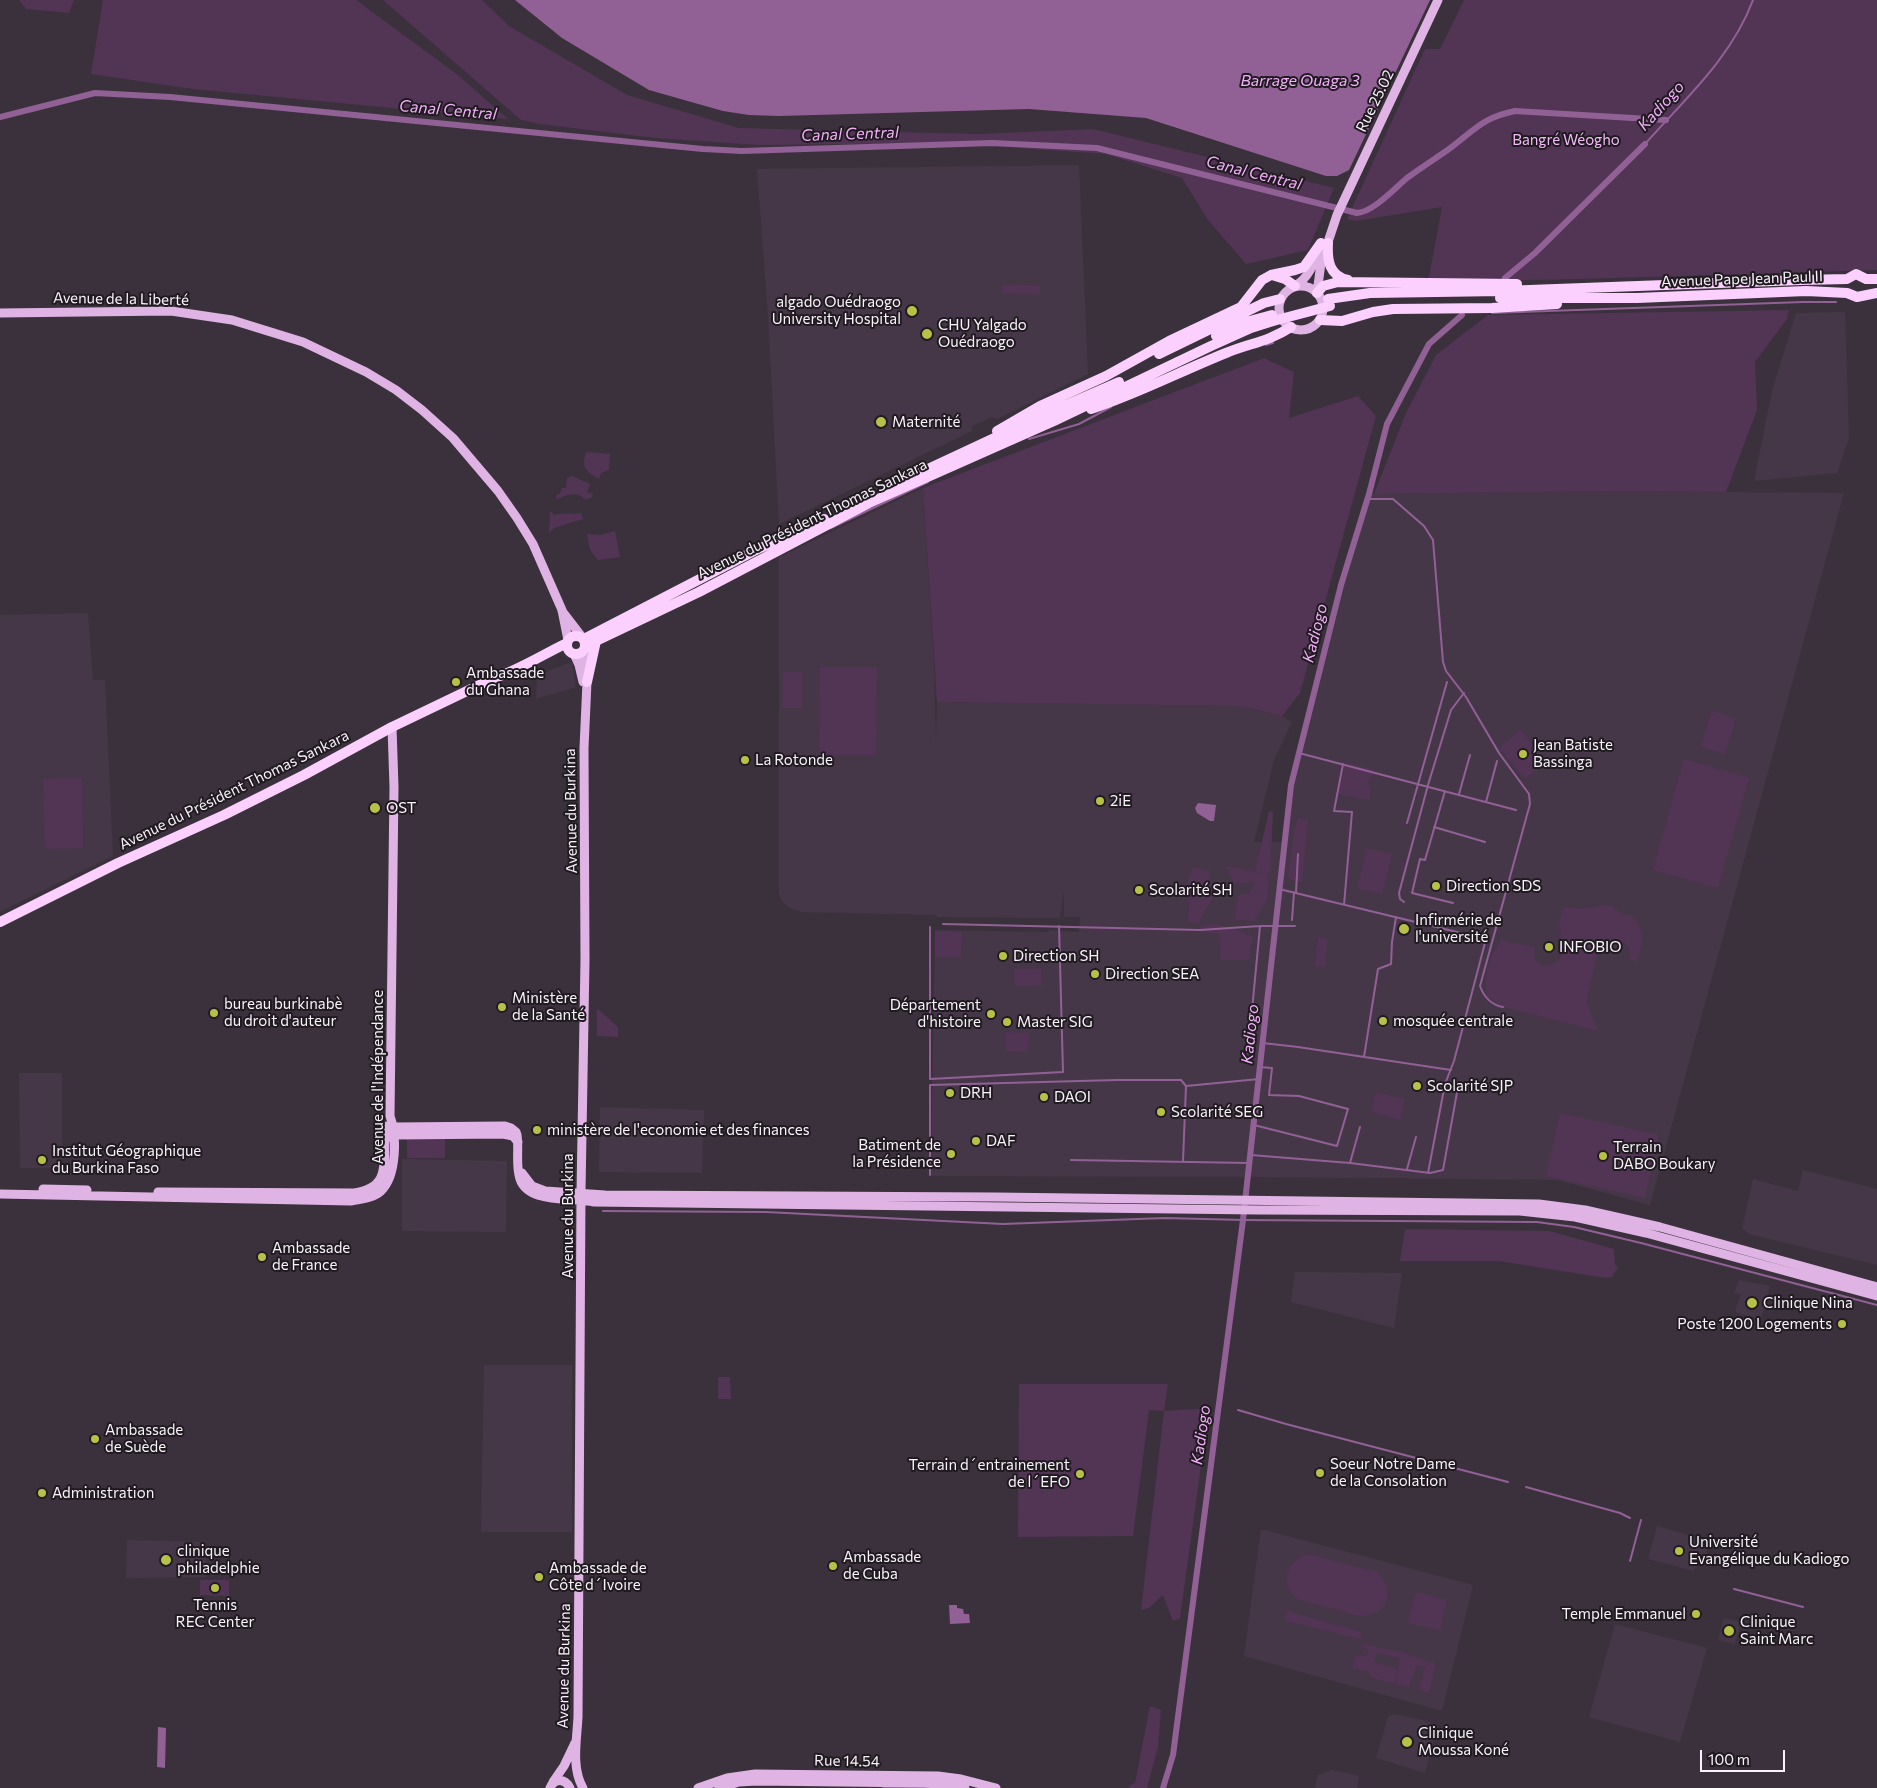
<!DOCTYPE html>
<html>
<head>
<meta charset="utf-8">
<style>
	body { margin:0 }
	#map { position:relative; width:1877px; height:1788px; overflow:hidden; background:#3b313c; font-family:Commissioner,sans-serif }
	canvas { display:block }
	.scale { position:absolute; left:1700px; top:1750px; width:85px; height:22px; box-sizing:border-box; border:2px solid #f9f2fa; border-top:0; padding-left:6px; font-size:15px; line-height:18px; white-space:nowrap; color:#f9f2fa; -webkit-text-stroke:4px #201b20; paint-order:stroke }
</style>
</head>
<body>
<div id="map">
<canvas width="1877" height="1788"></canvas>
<div class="scale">100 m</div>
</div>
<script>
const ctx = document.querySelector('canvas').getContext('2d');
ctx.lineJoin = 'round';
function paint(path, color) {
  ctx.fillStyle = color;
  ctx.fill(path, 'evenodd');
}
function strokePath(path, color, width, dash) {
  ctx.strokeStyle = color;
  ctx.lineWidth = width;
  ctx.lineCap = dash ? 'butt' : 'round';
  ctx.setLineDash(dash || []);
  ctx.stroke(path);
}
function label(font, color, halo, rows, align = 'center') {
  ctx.font = font + ' Commissioner,sans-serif';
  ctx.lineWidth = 4;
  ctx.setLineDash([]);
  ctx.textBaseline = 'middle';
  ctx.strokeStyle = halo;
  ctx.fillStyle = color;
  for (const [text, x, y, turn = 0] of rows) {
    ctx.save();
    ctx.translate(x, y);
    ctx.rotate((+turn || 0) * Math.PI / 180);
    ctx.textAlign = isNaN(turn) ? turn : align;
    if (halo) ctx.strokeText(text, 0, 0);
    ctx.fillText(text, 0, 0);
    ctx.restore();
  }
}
paint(new Path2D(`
	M 1079,165 L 1088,374 L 997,419 L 992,417 L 972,426 L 972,431 L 779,524 L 768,316 L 757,169 Z
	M 1845,312 L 1849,438 L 1837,473 L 1754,481 L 1772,391 L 1796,313 Z
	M 923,488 L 934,666 L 936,747 L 937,702 L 1240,706 L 1282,716 L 1292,722 L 1274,760 L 1254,842 L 1285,842 L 1291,785 L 1345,568 L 1369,494 L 1619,491 L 1844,493 L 1650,1205 L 1558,1180 L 1258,1177 L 931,1176 L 935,930 L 1049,932 L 1049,930 L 1079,932 L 1080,917 L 1064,917 L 1064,890 L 1060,918 L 937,917 L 936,915 L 801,912 L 788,907 L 782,901 L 779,894 L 779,557 Z
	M 88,613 L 93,680 L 105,680 L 113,856 L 0,912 L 0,615 Z
	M 572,662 L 576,687 L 536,699 L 537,675 Z
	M 19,1073 L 62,1073 L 62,1168 L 20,1168 Z
	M 600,1107 L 704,1110 L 702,1173 L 599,1172 Z
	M 402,1159 L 507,1161 L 506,1232 L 402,1231 Z
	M 1803,1170 L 1877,1189 L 1877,1265 L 1749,1234 L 1742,1228 L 1753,1179 L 1798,1191 Z
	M 1295,1272 L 1402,1273 L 1394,1328 L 1291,1302 Z
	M 1739,1280 L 1770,1286 L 1761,1320 L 1735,1312 L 1741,1294 L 1734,1293 Z
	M 484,1365 L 572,1365 L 572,1532 L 481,1532 Z
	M 1657,1526 L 1689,1535 L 1688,1539 L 1709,1544 L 1705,1560 L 1699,1559 L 1697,1568 L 1694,1568 L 1694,1571 L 1648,1559 Z
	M 1261,1529 L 1473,1585 L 1442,1711 L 1244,1656 Z
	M 127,1540 L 203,1542 L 205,1543 L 206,1577 L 126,1578 Z
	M 1724,1618 L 1741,1622 L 1735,1644 L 1718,1640 Z
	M 1615,1624 L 1707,1648 L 1680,1742 L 1589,1717 Z
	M 1394,1714 L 1427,1721 L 1437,1726 L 1425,1773 L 1376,1758 L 1388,1717 Z
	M 1333,1770 L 1359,1776 L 1357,1788 L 1315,1788 L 1318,1775 Z`), '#463748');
paint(new Path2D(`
	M 19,0 L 74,0 L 69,13 L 26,9 Z
	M 103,0 L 356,0 L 458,75 L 508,119 L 193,89 L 91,74 Z
	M 383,0 L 482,0 L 509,26 L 627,95 L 739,128 L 978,134 L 1093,129 L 1334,188 L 1308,250 L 1246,264 L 1208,220 L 1182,178 L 1106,154 L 948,143 L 759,145 L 655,138 L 539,124 L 521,120 Z
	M 1464,0 L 1877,0 L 1877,270 L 1580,279 L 1428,282 L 1442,207 L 1356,221 L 1347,219 L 1425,49 L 1440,49 Z
	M 1003,285 L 1040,286 L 1040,294 L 1002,293 Z
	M 1789,310 L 1787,319 L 1755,362 L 1757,410 L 1726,492 L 1619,491 L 1374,494 L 1406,413 L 1436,355 L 1488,315 Z
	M 1264,358 L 1294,372 L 1289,418 L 1358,396 L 1376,416 L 1300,693 L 1282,716 L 1240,706 L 937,702 L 923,488 Z
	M 586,452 L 610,454 L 609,470 L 601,473 L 599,479 C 586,471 581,468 586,452 Z
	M 572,476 L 590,484 L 587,492 L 593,494 L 592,497 L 586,500 C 576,490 568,495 556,499 L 557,494 L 560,494 L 562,488 L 566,488 L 567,478 Z
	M 550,511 L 555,515 C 566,512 570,515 581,513 L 583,519 L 554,528 L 549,533 Z
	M 615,531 L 620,557 L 598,560 L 590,550 L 587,534 L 601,535 Z
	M 820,667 L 877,667 L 876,755 L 819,755 Z
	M 783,672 L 802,672 L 802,708 L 782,708 Z
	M 1712,711 L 1736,718 L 1725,754 L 1701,747 Z
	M 1521,730 L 1546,761 L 1525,779 L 1499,748 Z
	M 1684,759 L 1749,778 L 1718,888 L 1653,870 Z
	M 1345,763 L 1376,770 L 1367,784 L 1371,787 L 1369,800 L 1338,794 Z
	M 82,778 L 83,848 L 45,849 L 43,779 Z
	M 1269,811 L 1273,812 L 1270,874 L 1257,872 L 1269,875 L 1267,900 L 1254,921 L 1235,920 L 1238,896 L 1250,893 L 1255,882 L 1234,883 L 1226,866 L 1255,872 Z
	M 1298,818 L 1308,820 L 1302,882 L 1288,879 L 1293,837 Z
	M 1367,848 L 1392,854 L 1382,894 L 1357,888 Z
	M 1193,867 L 1209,870 L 1212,899 L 1198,923 L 1188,922 L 1191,890 L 1186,888 Z
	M 1610,905 L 1624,915 L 1632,915 C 1647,935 1643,939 1637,962 L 1629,958 L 1630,949 L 1625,943 L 1618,941 L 1614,944 L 1606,941 L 1600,944 L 1586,1001 L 1598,1031 L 1500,1006 L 1487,996 C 1483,976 1490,956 1501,940 L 1534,947 L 1535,960 L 1546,967 L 1559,961 L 1563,948 L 1559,922 L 1564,907 L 1577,909 Z
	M 1218,924 L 1253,936 L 1249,960 L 1221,960 L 1219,934 L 1201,932 L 1200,926 Z
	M 935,931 L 962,932 L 961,957 L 935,957 Z
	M 1318,937 L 1328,939 L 1325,967 L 1315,966 Z
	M 1041,968 L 1042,985 L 1015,986 L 1014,969 Z
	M 597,1008 L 618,1027 L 618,1037 L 597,1036 Z
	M 1006,1032 L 1029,1033 L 1028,1052 L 1006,1051 Z
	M 1376,1092 L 1405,1099 L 1400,1120 L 1371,1112 Z
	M 1560,1113 L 1659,1135 L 1645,1198 L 1546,1176 Z
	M 407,1139 L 445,1139 L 445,1158 L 407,1158 Z
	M 1405,1229 L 1550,1231 L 1614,1249 L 1615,1264 L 1618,1268 L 1612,1277 L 1606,1278 L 1499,1261 L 1400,1261 Z
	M 718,1377 L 730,1377 L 731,1399 L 718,1399 Z
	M 1019,1384 L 1168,1384 L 1164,1411 L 1209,1408 L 1180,1618 L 1173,1621 L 1163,1595 L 1149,1608 L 1141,1610 L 1164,1411 L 1149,1410 L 1133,1536 L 1018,1537 Z
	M 1306,1555 L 1315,1556 L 1377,1572 C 1397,1592 1387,1617 1359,1616 L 1297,1599 C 1281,1582 1284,1564 1306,1555 Z
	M 200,1580 L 229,1580 L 229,1596 L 200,1595 Z
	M 1416,1592 L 1447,1600 L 1440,1630 L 1408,1623 Z
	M 1287,1611 L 1361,1632 L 1361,1639 L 1285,1621 Z
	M 1363,1644 L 1401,1652 L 1436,1664 L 1429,1693 L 1419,1690 L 1425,1667 L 1417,1665 L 1409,1687 L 1396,1684 L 1400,1658 L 1377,1653 L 1374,1662 L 1398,1669 L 1394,1683 L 1372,1678 L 1370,1672 L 1352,1668 L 1356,1655 L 1367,1656 L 1369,1650 L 1362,1647 Z
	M 1150,1706 L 1161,1710 L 1158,1747 L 1147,1788 L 1129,1788 L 1130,1785 L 1135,1783 Z`), '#523455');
paint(new Path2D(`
	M 515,0 L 1430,0 L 1349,170 L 1337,176 L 1326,176 L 1146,118 L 1029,109 L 779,116 L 749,115 L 723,111 L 649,90 L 562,38 Z
	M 1198,803 L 1216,805 L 1214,821 L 1210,821 L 1197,813 L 1195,808 Z
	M 949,1605 L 957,1605 L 957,1608 L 963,1609 L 964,1614 L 969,1614 L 970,1623 L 950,1624 Z
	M 158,1727 L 166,1728 L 165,1768 L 157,1767 Z`), '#916196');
strokePath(new Path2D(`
	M 1645,144 C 1685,99 1732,57 1753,0
	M 1492,313 L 1803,302 L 1836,302
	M 1266,345 L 1273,343
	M 1029,439 L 1079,424 L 1111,407
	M 1367,499 L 1393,499 L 1424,526 L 1433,540 L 1443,662 L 1446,671 L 1466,697 L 1499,753 L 1529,794 L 1530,804 L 1480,986 C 1484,997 1492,1005 1503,1007
	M 831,528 L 928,482
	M 1299,753 L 1516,810
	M 1343,764 L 1334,811 L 1352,812 L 1344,905
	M 1445,791 L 1425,860 L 1420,859 L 1412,893 L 1453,903
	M 1459,794 L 1470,755
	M 1486,802 L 1497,761
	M 1407,823 L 1447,682
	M 1434,827 L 1485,842
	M 1279,889 L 1486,939 L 1454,1061 L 1445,1084 L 1428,1173
	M 1296,893 L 1298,854
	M 1404,902 L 1400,899 L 1399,893 L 1428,785 L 1451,710 L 1464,693
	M 1292,920 L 1294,892
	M 943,924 L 1200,930 L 1260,926 L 1295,926
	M 930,927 L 930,1079 L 1063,1072 L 1059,926
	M 1263,1043 L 1298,1047 L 1451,1070
	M 1248,1053 L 1260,926
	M 1364,1057 L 1378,969 L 1391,964 L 1392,942 L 1396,917
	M 1186,1086 L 1259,1079
	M 1254,1125 L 1337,1146 L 1348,1109 L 1299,1096 L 1269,1095 L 1272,1068 L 1260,1067
	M 1251,1155 L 1350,1163 L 1430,1173 L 1443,1170 L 1458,1087
	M 1071,1160 L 1250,1163
	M 1350,1163 L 1360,1127
	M 1407,1169 L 1416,1137
	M 930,1175 L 930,1085 L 1117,1080 L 1181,1080 L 1186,1086 L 1183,1161
	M 603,1211 L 766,1212 L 1003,1224 L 1165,1218 L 1243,1220 L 1537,1222 L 1574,1227 L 1641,1243 L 1877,1305
	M 1238,1410 L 1286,1424 L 1508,1482
	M 1526,1487 L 1620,1513 L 1630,1518
	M 1630,1561 L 1641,1520
	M 1734,1589 L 1803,1607
	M 883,1788 L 933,1788`), '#916196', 2);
strokePath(new Path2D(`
	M 0,117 L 95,93 L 170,97 L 703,149 L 742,151 L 992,143 L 1097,148 L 1357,213 C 1373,212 1394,189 1407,178 C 1420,168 1435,159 1449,149 C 1475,130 1481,118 1515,111 L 1666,120
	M 1505,278 L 1535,253 L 1645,144
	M 1163,1788 L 1173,1755 L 1243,1220 L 1291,785 L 1341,585 L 1369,494 L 1387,424 L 1429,344 L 1462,315`), '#916196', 6);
strokePath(new Path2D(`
	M 1295,286 C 1309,277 1313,266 1318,250
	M1279 308a22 22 0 1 1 44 0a22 22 0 1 1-44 0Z
	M 1317,293 L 1321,263 L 1337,215 L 1438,0
	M 0,313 L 171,311 L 232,320 L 303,342 L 366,372 L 396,390 L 422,410 L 453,438 L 498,491 L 517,518 L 533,544 L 562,610 L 568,640
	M 562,611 L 582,637
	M 574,654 L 579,665 L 583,682
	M 386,1130 L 394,1127 L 505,1126 L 511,1128 L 516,1132 L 517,1135 C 519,1148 516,1162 519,1175 C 524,1205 571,1197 594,1202 L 1258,1210 L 1520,1211 L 1575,1217 L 1646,1233 L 1877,1296
	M 389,1137 L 394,1135 L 503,1134 L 513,1136 L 518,1142
	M 522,1173 L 532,1186 L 545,1191 L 605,1195 L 995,1197 L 1539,1204 L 1585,1210 L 1660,1227 L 1877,1287
	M 43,1189 L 87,1190
	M 158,1192 L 354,1193 C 396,1187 380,1156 387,1126
	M 0,1194 L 351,1201 C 361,1199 373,1198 381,1191 C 397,1176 397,1135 390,1116 L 394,787 L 392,727
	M 553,1782 L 564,1766 L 575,1743
	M 550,1788 C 554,1778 565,1778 570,1788
	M 583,1788 C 571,1768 577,1739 578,1717 L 581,1192 L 585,960 L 584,748 L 587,682 L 584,650
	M 698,1788 L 727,1778 L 755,1774 L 938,1776 L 961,1779 L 996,1788
	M 719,1788 L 739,1782 L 757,1781 L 924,1783 L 953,1785 L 965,1788`), '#dfb3e3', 9);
strokePath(new Path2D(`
	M 1328,243 C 1327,260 1329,276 1348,280
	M 1272,275 L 1285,279 L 1295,286
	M 1317,293 L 1323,286 L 1338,282 L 1517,284
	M 1500,298 L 1637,298 L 1806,291 L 1847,293 L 1857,297 L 1877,293
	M 1328,299 L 1370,293 L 1502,291 L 1801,280 L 1847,279 L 1856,274 L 1866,279 L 1877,279
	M 1320,320 L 1342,321 L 1373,312 L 1393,309 L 1492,308 L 1557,304
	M 1216,336 L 1246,322 L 1272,315
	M 1159,354 L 1264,303 L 1280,299
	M 1091,409 C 1137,394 1181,371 1226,353 C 1250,343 1268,342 1291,327
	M 997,431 L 1040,406 L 1106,376 L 1169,341 L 1241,307 L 1262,280 L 1271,275 L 1295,270 L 1304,267 L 1321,243
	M 898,483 L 1050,412 L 1119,382
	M567 645a9 9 0 1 1 18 0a9 9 0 1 1-18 0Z
	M 584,639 L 754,551 L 824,519
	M 586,648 L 596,641 L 699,592 L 869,503 L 1054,421 L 1211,346 L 1251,328 L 1273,321
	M 587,682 L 596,641
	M 0,922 L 118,863 L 224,815 L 304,775 L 392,727 L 492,679 C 519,670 542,655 567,643`), '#fbd0fe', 10);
strokePath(new Path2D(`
	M 1273,321 L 1330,306`), '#fbd0fe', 10);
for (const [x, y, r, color] of [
	[912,311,6,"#b7c148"],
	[927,334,6,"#b7c148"],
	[881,422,6,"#b7c148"],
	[456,682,5,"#b7c148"],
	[1523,754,5,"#b7c148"],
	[745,760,5,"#b7c148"],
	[1100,801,5,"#b7c148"],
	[375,808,6,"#b7c148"],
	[1436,886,5,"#b7c148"],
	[1139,890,5,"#b7c148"],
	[1404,929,6,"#b7c148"],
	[1549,947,5,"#b7c148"],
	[1003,956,5,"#b7c148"],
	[1095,974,5,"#b7c148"],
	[502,1007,5,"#b7c148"],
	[214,1013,5,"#b7c148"],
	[991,1014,5,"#b7c148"],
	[1383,1021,5,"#b7c148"],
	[1007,1022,5,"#b7c148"],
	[1417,1086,5,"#b7c148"],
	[950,1093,5,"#b7c148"],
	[1044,1097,5,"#b7c148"],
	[1161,1112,5,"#b7c148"],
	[537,1130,5,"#b7c148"],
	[976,1141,5,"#b7c148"],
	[951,1154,5,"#b7c148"],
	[1603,1156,5,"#b7c148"],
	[42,1160,5,"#b7c148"],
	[262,1257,5,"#b7c148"],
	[1752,1303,6,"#b7c148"],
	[1842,1324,5,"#b7c148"],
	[95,1439,5,"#b7c148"],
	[1320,1473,5,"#b7c148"],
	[1080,1474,5,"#b7c148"],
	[42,1493,5,"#b7c148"],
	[1679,1551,5,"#b7c148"],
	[166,1560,6,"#b7c148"],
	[833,1566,5,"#b7c148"],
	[539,1577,5,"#b7c148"],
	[215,1588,5,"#b7c148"],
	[1696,1614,5,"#b7c148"],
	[1729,1631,6,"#b7c148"],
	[1407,1742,6,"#b7c148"]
]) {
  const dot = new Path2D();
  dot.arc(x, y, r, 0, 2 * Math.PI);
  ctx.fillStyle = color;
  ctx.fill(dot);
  strokePath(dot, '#201b20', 2);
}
label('15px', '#f9f2fa', '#201b20', [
	["Rue 25.02",1375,101,-64],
	["Avenue Pape Jean Paul II",1742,279,-2],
	["Avenue de la Liberté",121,299,1],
	["Avenue du Président Thomas Sankara",812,519,-26],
	["Avenue du Président Thomas Sankara",234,790,-26],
	["Avenue du Burkina",571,811,-91],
	["Avenue de l'Indépendance",378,1077,-90],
	["Avenue du Burkina",568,1216,-90],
	["Avenue du Burkina",564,1666,-89],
	["Rue 14.54",847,1761,1]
]);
label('15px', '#f2baf7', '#201b20', [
	["Bangré Wéogho",1566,140]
]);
label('15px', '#f9f2fa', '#201b20', [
	["algado Ouédraogo",901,302,"right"],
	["University Hospital",901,319,"right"],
	["CHU Yalgado",938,325],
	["Ouédraogo",938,342],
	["Maternité",892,422],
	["Ambassade",466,673],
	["du Ghana",466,690],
	["Jean Batiste",1533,745],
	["Bassinga",1533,762],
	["La Rotonde",755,760],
	["2iE",1110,801],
	["OST",386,808],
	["Direction SDS",1446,886],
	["Scolarité SH",1149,890],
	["Infirmérie de",1415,920],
	["l'université",1415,937],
	["INFOBIO",1559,947],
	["Direction SH",1013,956],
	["Direction SEA",1105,974],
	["Ministère",512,998],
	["de la Santé",512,1015],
	["bureau burkinabè",224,1004],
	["du droit d'auteur",224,1021],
	["Département",981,1005,"right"],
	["d'histoire",981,1022,"right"],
	["mosquée centrale",1393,1021],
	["Master SIG",1017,1022],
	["Scolarité SJP",1427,1086],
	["DRH",960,1093],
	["DAOI",1054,1097],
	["Scolarité SEG",1171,1112],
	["ministère de l'economie et des finances",547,1130],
	["DAF",986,1141],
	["Batiment de",941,1145,"right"],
	["la Présidence",941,1162,"right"],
	["Terrain",1613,1147],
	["DABO Boukary",1613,1164],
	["Institut Géographique",52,1151],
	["du Burkina Faso",52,1168],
	["Ambassade",272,1248],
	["de France",272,1265],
	["Clinique Nina",1763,1303],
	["Poste 1200 Logements",1832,1324,"right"],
	["Ambassade",105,1430],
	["de Suède",105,1447],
	["Soeur Notre Dame",1330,1464],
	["de la Consolation",1330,1481],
	["Terrain d´entrainement",1070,1465,"right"],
	["de l´EFO",1070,1482,"right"],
	["Administration",52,1493],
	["Université",1689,1542],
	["Evangélique du Kadiogo",1689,1559],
	["clinique",177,1551],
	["philadelphie",177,1568],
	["Ambassade",843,1557],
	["de Cuba",843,1574],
	["Ambassade de",549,1568],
	["Côte d´Ivoire",549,1585],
	["Tennis",215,1605,"center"],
	["REC Center",215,1622,"center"],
	["Temple Emmanuel",1686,1614,"right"],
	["Clinique",1740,1622],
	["Saint Marc",1740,1639],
	["Clinique",1418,1733],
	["Moussa Koné",1418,1750]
], 'left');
label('italic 16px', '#f4affa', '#201b20', [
	["Barrage Ouaga 3",1300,81],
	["Kadiogo",1661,106,-48],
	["Canal Central",448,110,5],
	["Canal Central",850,134,-2],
	["Canal Central",1254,173,14],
	["Kadiogo",1315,633,-76],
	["Kadiogo",1250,1034,-84],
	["Kadiogo",1201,1435,-82]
]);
</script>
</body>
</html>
